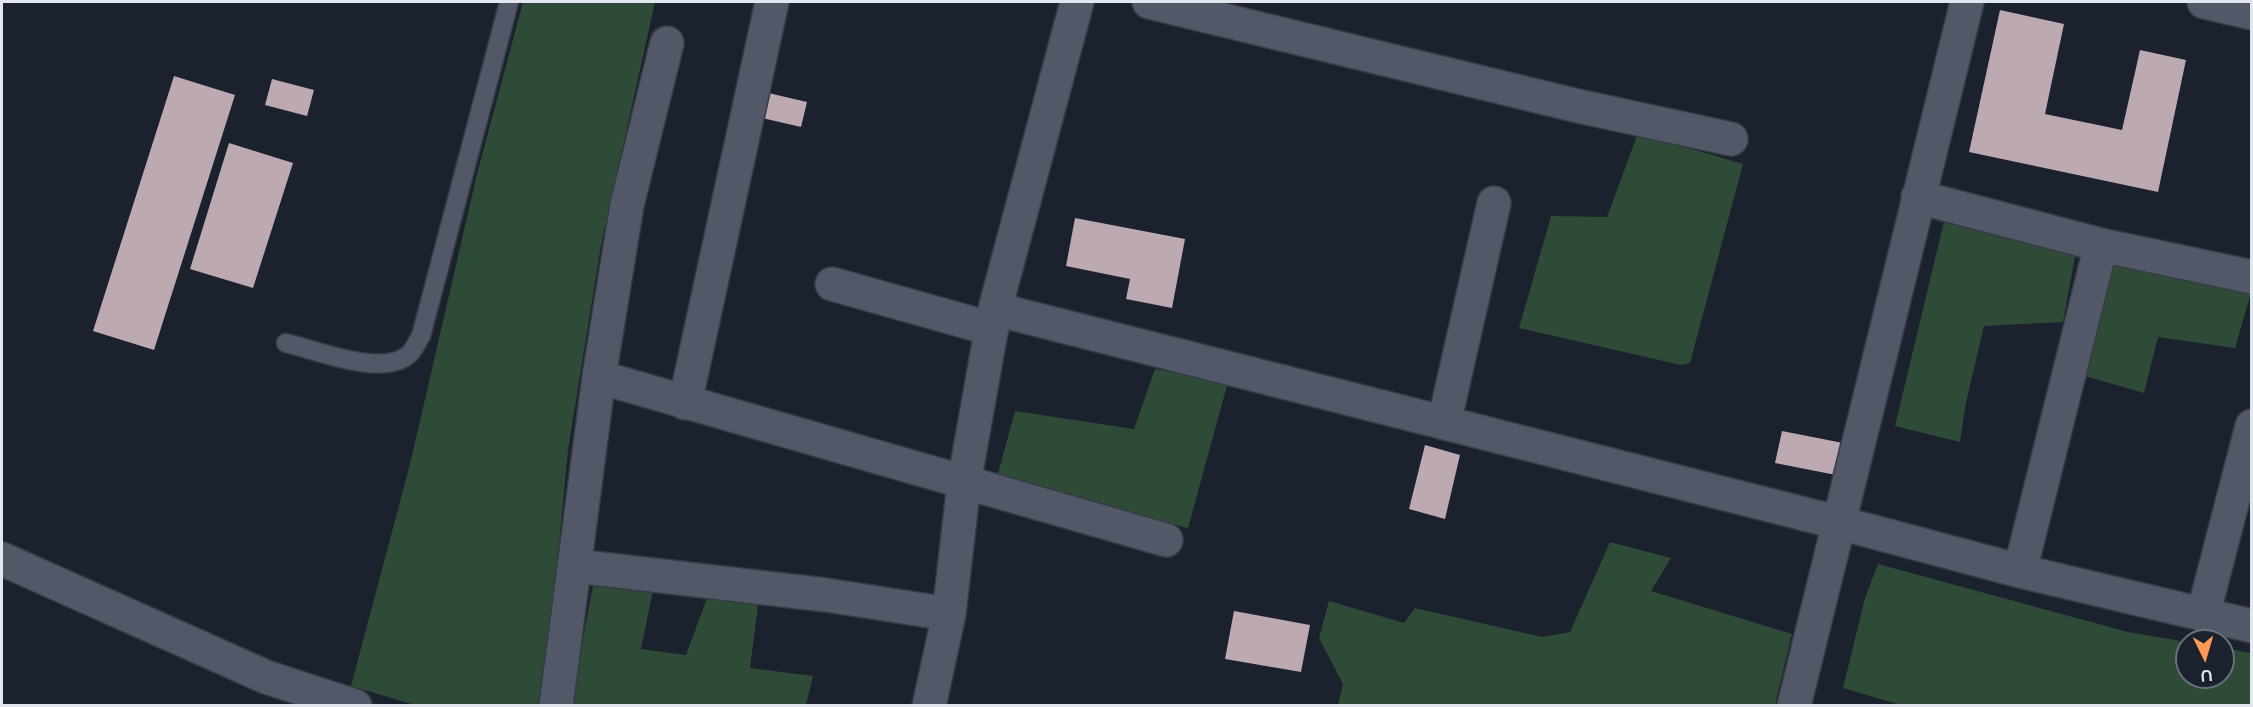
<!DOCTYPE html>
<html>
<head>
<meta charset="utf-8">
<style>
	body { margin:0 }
	#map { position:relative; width:2253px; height:707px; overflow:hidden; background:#1c212e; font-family:Raleway,sans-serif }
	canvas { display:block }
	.frame { position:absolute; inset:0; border:3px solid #e2e6ef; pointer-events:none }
	.north { position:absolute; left:2175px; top:629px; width:60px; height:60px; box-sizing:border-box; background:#1c212e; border:2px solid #6b707b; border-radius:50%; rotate:175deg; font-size:16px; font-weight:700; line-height:24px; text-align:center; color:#e2e6ef }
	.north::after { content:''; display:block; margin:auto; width:21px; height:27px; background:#fe9c57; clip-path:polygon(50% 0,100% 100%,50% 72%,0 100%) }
</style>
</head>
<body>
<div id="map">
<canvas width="2253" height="707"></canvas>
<div class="frame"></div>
<div class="north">U</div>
</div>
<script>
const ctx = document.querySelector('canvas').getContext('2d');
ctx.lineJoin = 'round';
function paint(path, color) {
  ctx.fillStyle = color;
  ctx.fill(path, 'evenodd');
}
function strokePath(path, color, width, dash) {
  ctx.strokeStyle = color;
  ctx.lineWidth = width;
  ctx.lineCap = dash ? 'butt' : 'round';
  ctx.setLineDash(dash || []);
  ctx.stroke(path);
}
paint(new Path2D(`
	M 523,2 L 655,2 L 601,245 L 568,450 L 546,684 L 541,705 L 415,705 L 351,686 L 410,464 L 477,174 Z
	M 1638,133 L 1743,164 L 1690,363 L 1681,365 L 1519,328 L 1551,216 L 1607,217 Z
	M 1946,213 L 2080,229 L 2063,322 L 1984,326 L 1966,402 L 1960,442 L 1895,426 Z
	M 2106,254 L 2251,293 L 2235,348 L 2158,337 L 2144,393 L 2081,375 Z
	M 1155,369 L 1228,382 L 1188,528 L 996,481 L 1015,411 L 1134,429 Z
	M 1610,542 L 1671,558 L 1651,591 L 1792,634 L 1775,705 L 1338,705 L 1343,684 L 1319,638 L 1329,601 L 1404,623 L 1415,608 L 1542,637 L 1570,632 Z
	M 1878,564 L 2128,632 L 2187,642 L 2187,677 L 2223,677 L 2223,648 L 2251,653 L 2251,705 L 1904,706 L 1843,688 L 1865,598 Z
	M 595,576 L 654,585 L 641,649 L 686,655 L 710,590 L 759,597 L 750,668 L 813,676 L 806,705 L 570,706 Z`), '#2e4b38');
paint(new Path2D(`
	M 2000,10 L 2064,24 L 2045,114 L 2122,130 L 2140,50 L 2186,60 L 2158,192 L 1969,152 Z
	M 174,76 L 235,95 L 154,350 L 93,331 Z
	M 272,79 L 314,90 L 307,116 L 265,105 Z
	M 764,92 L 807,102 L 801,127 L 758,117 Z
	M 229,143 L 293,163 L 253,288 L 190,269 Z
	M 1075,218 L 1185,239 L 1172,308 L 1126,299 L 1130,279 L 1066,266 Z
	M 1782,431 L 1848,444 L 1841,476 L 1775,463 Z
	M 1425,445 L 1460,455 L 1445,519 L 1409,509 Z
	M 1234,611 L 1310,625 L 1301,672 L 1225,659 Z`), '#bda9b1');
const service = new Path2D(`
	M 286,343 C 316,350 382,377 408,355 C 414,351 417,341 421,336 L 509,2`);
const minor = new Path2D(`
	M 1149,2 L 1578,106 L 1731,139
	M 1918,197 L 2101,245 L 2252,277
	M 832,284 L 992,329
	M 995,309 L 1840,523 L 2020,571 L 2252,626
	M 599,377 L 1166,540
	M 685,403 L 772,2
	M 1444,423 L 1494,203
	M 2,559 L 266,677 L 355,706
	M 575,566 L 826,595 L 949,614
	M 2020,571 L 2101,245
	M 2203,615 L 2252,426
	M 556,706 L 599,377 L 627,205 L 667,43
	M 929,706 L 949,614 L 964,483 L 995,309 L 1077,2
	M 1794,706 L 1967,2`);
const tertiary = new Path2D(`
	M 2204,2 L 2252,13`);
strokePath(service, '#373b46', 21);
strokePath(minor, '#373b46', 36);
strokePath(tertiary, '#373b46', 36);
strokePath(service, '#525867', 18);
strokePath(minor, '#525867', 33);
strokePath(tertiary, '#525867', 33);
</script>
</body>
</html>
